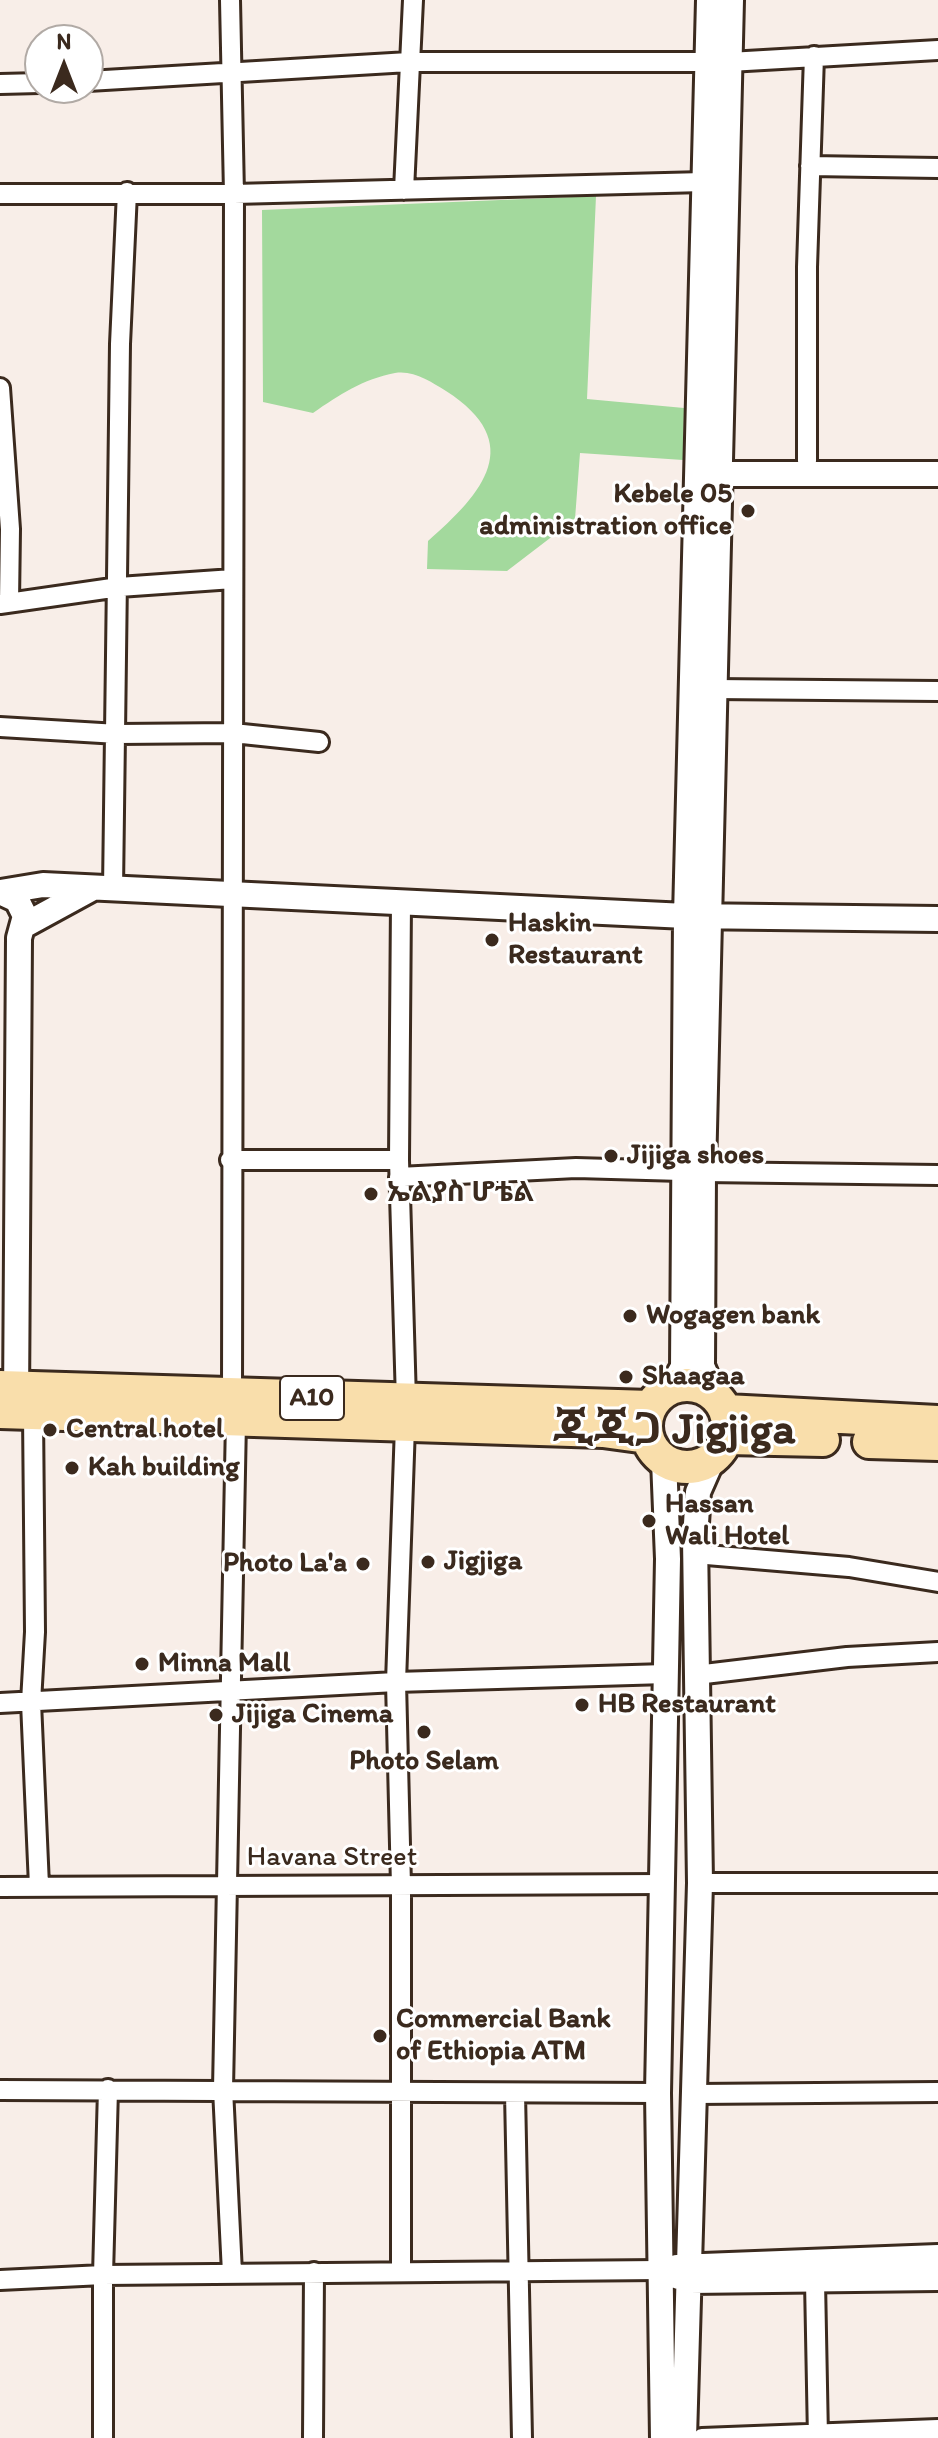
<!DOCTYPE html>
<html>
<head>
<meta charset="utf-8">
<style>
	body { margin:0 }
	#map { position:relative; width:938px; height:2438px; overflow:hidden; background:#f8eee8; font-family:Itim,sans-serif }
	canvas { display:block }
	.north { position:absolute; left:24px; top:24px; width:80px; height:80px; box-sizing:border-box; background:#fff; border:2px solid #b1aaa5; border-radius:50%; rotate:0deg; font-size:22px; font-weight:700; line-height:32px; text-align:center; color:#3b2a1e }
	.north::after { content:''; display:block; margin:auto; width:28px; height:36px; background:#3b2a1e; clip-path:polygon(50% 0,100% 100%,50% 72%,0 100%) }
</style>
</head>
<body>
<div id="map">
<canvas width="938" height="2438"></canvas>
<div class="north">N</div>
</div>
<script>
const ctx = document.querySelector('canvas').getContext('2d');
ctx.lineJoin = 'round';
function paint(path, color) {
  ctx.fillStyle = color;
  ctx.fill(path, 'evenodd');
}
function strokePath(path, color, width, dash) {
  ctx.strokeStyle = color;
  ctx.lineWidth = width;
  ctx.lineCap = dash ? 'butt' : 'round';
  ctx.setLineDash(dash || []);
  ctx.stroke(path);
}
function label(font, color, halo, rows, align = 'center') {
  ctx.font = font + ' Itim,"Noto Sans Ethiopic",sans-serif';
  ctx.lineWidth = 6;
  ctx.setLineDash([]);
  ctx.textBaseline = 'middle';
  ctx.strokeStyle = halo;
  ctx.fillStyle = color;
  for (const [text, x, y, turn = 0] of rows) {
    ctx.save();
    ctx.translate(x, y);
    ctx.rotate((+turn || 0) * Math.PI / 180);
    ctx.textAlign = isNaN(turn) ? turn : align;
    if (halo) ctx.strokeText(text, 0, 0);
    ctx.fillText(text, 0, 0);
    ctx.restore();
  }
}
paint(new Path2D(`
	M 596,196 L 587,399 L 684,408 L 683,460 L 580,453 L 575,519 L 507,571 L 427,569 L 428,541 C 483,493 527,443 446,391 C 431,382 414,370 395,373 C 363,379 339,395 313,413 L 263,402 L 262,210 Z`), '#a3d99d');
const street = new Path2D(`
	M 230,0 L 234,194 L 232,1395
	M 729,62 L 938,50
	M 88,81 L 409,62 L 707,62
	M 0,84 L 40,83
	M 810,166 L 938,168
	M 404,190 L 413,0
	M 0,194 L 234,194 L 704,182
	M 0,388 L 10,529 L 9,602
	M 807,461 L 807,267 L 814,56
	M 0,604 L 119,587 L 233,579
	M 713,689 L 938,691
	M 0,727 L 118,734 L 233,733 L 319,742
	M 113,889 L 120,344 L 127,192
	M 401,902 L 399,1160 L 406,1401
	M 230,1160 L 399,1160
	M 703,1172 L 938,1175
	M 399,1177 L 576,1168 L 682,1171
	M 33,1413 L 35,1632 L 31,1702 L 39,1886
	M 695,1554 L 849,1567 L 938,1582
	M 696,1675 L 847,1657 L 938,1652
	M 0,1703 L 396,1682 L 666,1674
	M 700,1883 L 938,1883
	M 0,1887 L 664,1884
	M 0,2090 L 658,2093
	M 515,2093 L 522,2438
	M 696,2094 L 938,2092
	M 401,2270 L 401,1886 L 396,1682 L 405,1426
	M 232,2273 L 223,2089 L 236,1420
	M 0,2280 L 103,2275 L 659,2270
	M 815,2281 L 818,2438
	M 103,2438 L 103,2275 L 108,2089
	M 313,2438 L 314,2272
	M 702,2438 L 938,2429`);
const secondary = new Path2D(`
	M 705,474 L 938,474
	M 0,892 L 17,900 L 25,916 L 19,938 L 16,1402
	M 1,892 L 43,885 L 686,916 L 938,919
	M 25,925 L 91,889
	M 671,1388 L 683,1367 L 686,916 L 709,0
	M 714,1394 L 702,1366 L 703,1172 L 731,0
	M 677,2267 L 938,2257
	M 676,2276 L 690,2281 L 938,2278
	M 663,2438 L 658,2093 L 668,1559 L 664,1460
	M 684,2438 L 700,1883 L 695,1539 L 698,1492 L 713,1458`);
const highway = new Path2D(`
	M646 1426a41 41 0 1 1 82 0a41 41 0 1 1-82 0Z
	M 0,1387 L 650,1407
	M 726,1411 L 938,1422
	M 0,1412 L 603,1431 L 647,1437
	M 727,1438 L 823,1440
	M 869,1442 L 938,1444`);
strokePath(street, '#3b2a1e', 24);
strokePath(secondary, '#3b2a1e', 30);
strokePath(highway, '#3b2a1e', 38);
strokePath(street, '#fff', 18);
strokePath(secondary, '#fff', 24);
strokePath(highway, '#f9deab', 32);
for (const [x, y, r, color] of [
	[748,511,8,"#3b2a1e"],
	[492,940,8,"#3b2a1e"],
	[611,1156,8,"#3b2a1e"],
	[371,1194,8,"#3b2a1e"],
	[630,1316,8,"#3b2a1e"],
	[626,1377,8,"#3b2a1e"],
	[50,1430,8,"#3b2a1e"],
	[72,1468,8,"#3b2a1e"],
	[649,1521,8,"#3b2a1e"],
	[428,1562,8,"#3b2a1e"],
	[363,1564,8,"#3b2a1e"],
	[142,1664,8,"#3b2a1e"],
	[582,1705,8,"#3b2a1e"],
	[216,1715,8,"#3b2a1e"],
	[424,1732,8,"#3b2a1e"],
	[380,2036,8,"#3b2a1e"]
]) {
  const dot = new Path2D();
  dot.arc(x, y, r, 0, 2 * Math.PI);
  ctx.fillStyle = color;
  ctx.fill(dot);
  strokePath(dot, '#fff', 3);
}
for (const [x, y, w] of [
	[312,1398,64]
]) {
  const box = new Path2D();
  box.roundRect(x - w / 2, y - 22, w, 44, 6);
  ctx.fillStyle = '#fff';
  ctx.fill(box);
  strokePath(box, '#3b2a1e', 2);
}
label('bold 26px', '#3b2a1e', null, [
	["A10",312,1398]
]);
label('bold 28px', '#3b2a1e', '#fff', [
	["Kebele 05",732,495,"right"],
	["administration office",732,527,"right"],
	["Haskin",508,924],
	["Restaurant",508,956],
	["Jijiga shoes",627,1156],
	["ኤልያስ ሆቴል",387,1194],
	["Wogagen bank",646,1316],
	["Shaagaa",642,1377],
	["Central hotel",66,1430],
	["Kah building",88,1468],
	["Hassan",665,1505],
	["Wali Hotel",665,1537],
	["Jigjiga",444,1562],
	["Photo La'a",347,1564,"right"],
	["Minna Mall",158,1664],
	["HB Restaurant",598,1705],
	["Jijiga Cinema",232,1715],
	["Photo Selam",424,1762,"center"],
	["Commercial Bank",396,2020],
	["of Ethiopia ATM",396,2052]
], 'left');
label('28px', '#3b2a1e', '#fff', [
	["Havana Street",332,1858]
]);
label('bold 44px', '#3b2a1e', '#fff', [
	["ጂጂጋ Jigjiga",674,1432]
]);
</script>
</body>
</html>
